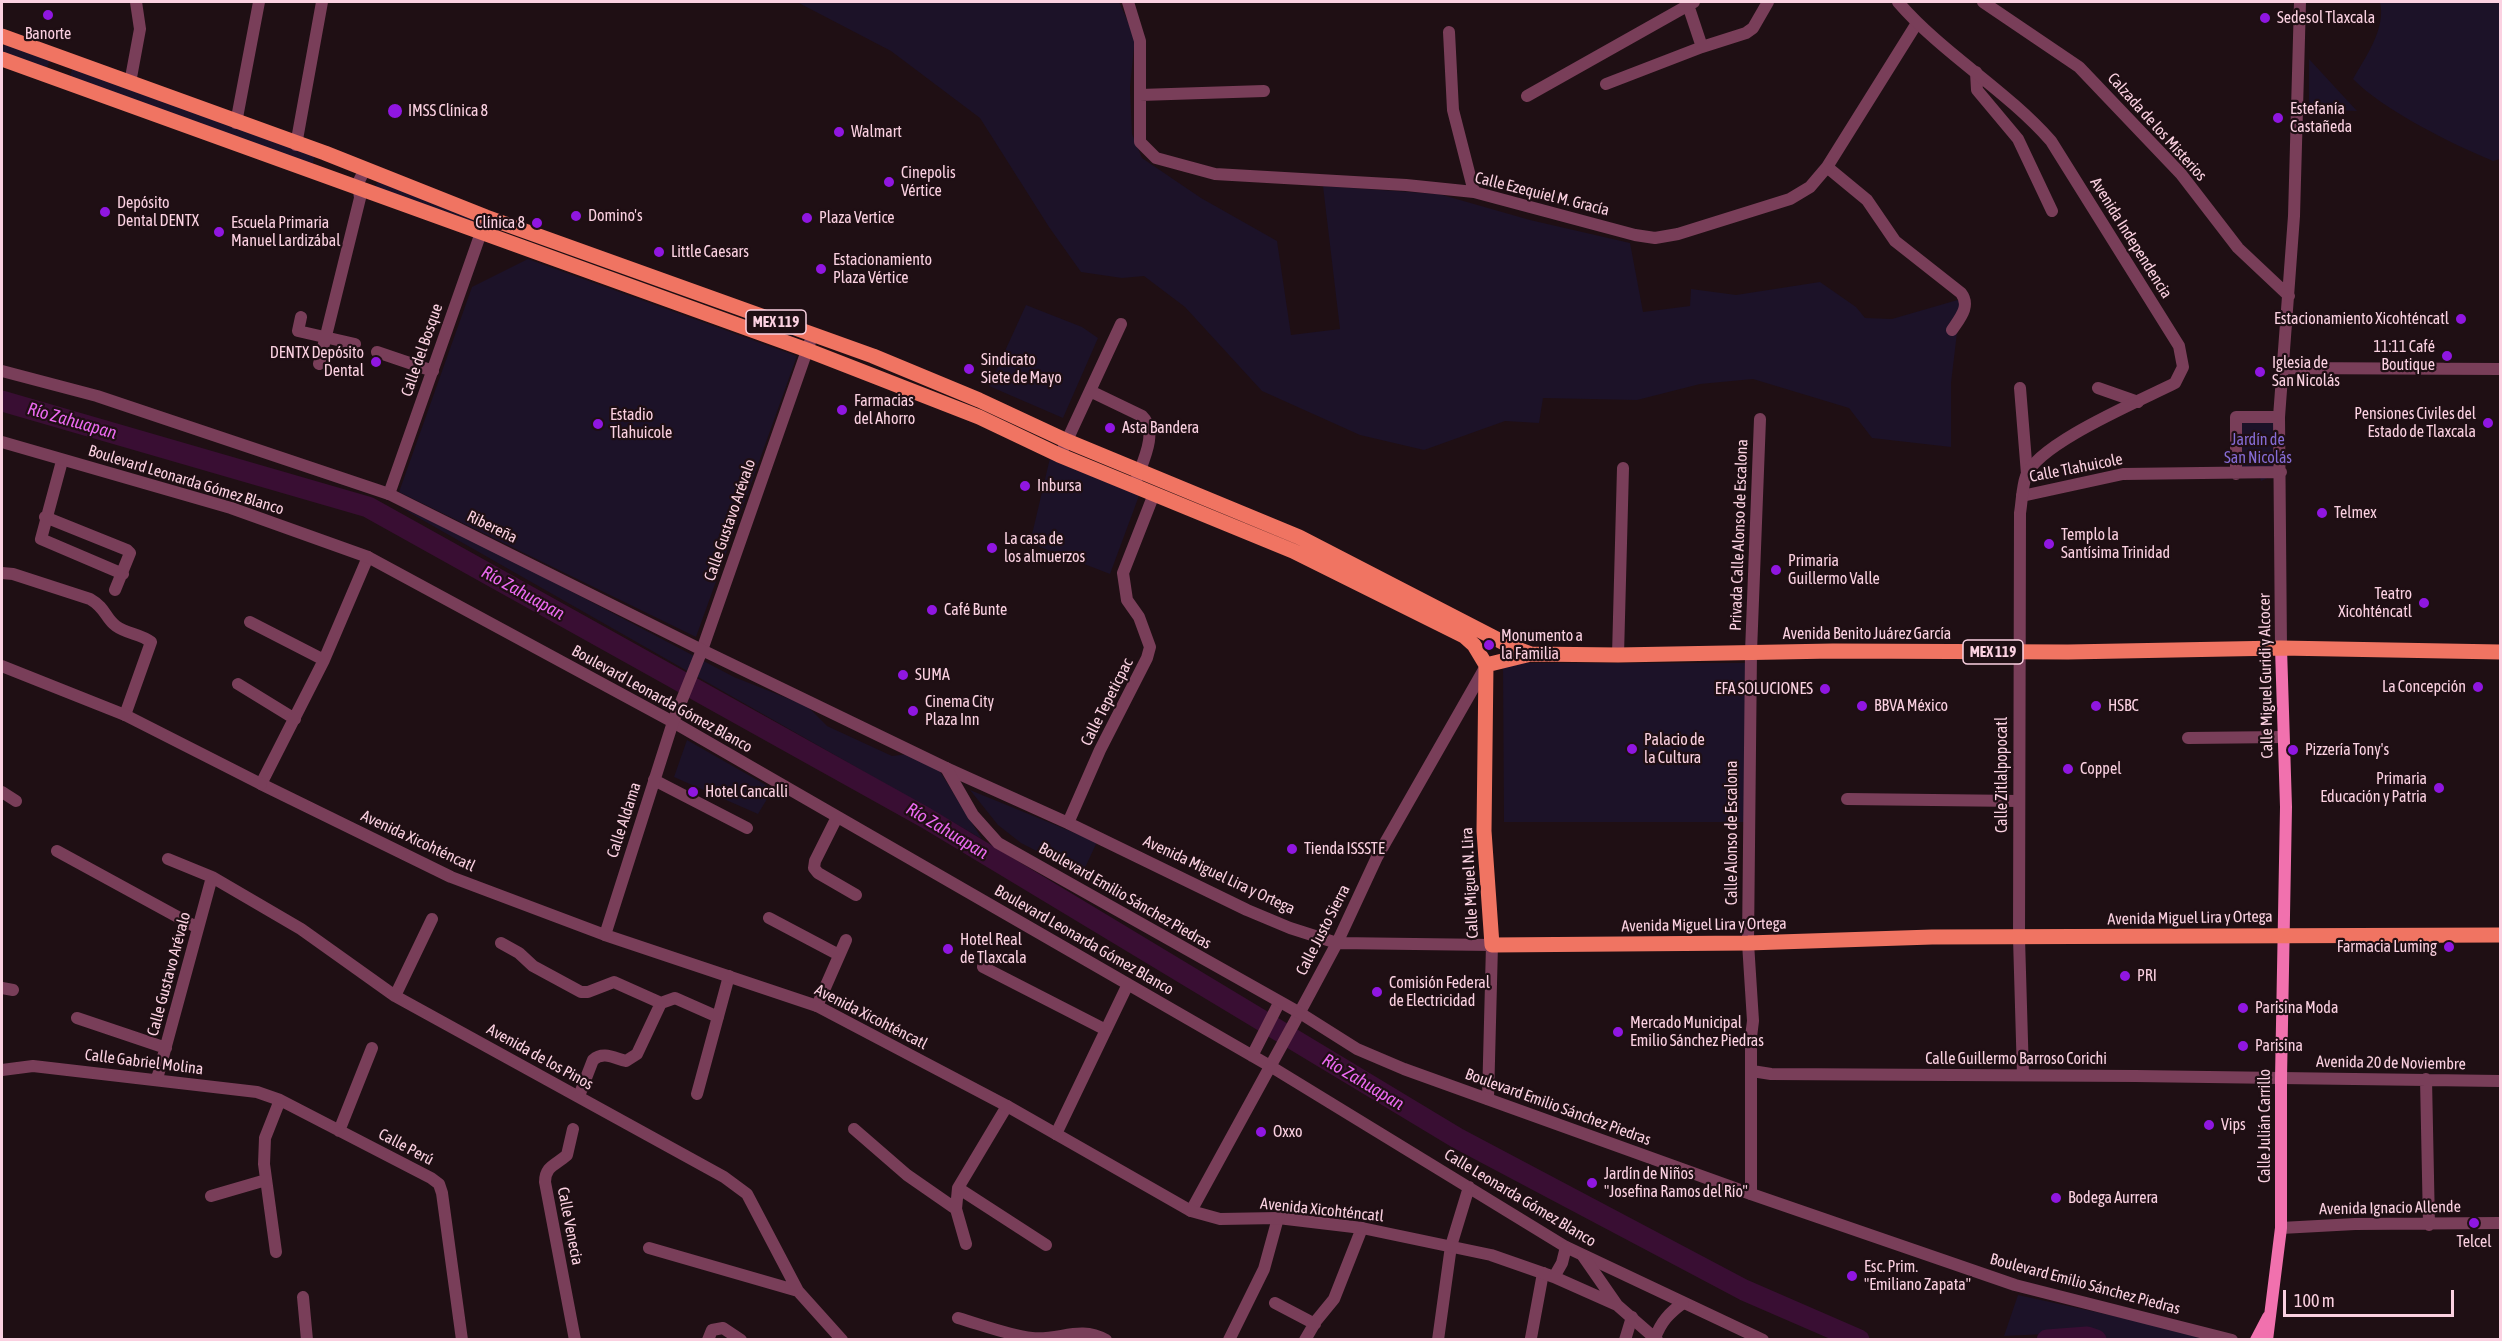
<!DOCTYPE html>
<html>
<head>
<meta charset="utf-8">
<style>
	body { margin:0 }
	#map { position:relative; width:2502px; height:1341px; overflow:hidden; background:#1f0f14; font-family:"Asap Condensed",sans-serif }
	canvas { display:block }
	.frame { position:absolute; inset:0; border:3px solid #fbd1e1; pointer-events:none }
	.scale { position:absolute; left:2283px; top:1290px; width:171px; height:27px; box-sizing:border-box; border:3px solid #fbd1e1; border-top:0; padding-left:8px; font-size:18px; line-height:21px; white-space:nowrap; color:#fbd1e1; -webkit-text-stroke:4px #1f0f14; paint-order:stroke }
</style>
</head>
<body>
<div id="map">
<canvas width="2502" height="1341"></canvas>
<div class="frame"></div>
<div class="scale">100 m</div>
</div>
<script>
const ctx = document.querySelector('canvas').getContext('2d');
ctx.lineJoin = 'round';
function paint(path, color) {
  ctx.fillStyle = color;
  ctx.fill(path, 'evenodd');
}
function strokePath(path, color, width, dash) {
  ctx.strokeStyle = color;
  ctx.lineWidth = width;
  ctx.lineCap = dash ? 'butt' : 'round';
  ctx.setLineDash(dash || []);
  ctx.stroke(path);
}
function label(font, color, halo, rows, align = 'center') {
  ctx.font = font + ' "Asap Condensed",sans-serif';
  ctx.lineWidth = 4.5;
  ctx.setLineDash([]);
  ctx.textBaseline = 'middle';
  ctx.strokeStyle = halo;
  ctx.fillStyle = color;
  for (const [text, x, y, turn = 0] of rows) {
    ctx.save();
    ctx.translate(x, y);
    ctx.rotate((+turn || 0) * Math.PI / 180);
    ctx.textAlign = isNaN(turn) ? turn : align;
    if (halo) ctx.strokeText(text, 0, 0);
    ctx.fillText(text, 0, 0);
    ctx.restore();
  }
}
paint(new Path2D(`
	M 797,2 L 1119,2 L 1135,37 L 1130,87 L 1132,134 L 1142,158 L 1201,198 L 1277,241 L 1291,335 L 1340,329 L 1323,186 L 1439,194 L 1530,220 L 1630,243 L 1643,312 L 1690,306 L 1691,289 L 1736,295 L 1820,282 L 1856,307 L 1865,318 L 1892,319 L 1961,299 L 1951,383 L 1951,447 L 1872,438 L 1849,408 L 1753,379 L 1700,384 L 1637,400 L 1543,398 L 1539,423 L 1505,421 L 1424,450 L 1360,435 L 1262,391 L 1185,307 L 1144,276 L 1122,278 L 1081,272 L 1049,227 L 980,118 L 891,51 Z
	M 2380,2 L 2500,2 L 2500,159 L 2493,161 C 2452,144 2383,110 2353,79 C 2366,56 2386,29 2380,2 Z
	M 4,44 L 51,59 L 46,69 L 2,55 Z
	M 2309,59 L 2357,111 L 2309,109 Z
	M 74,64 L 315,154 L 312,167 L 69,79 Z
	M 378,179 L 474,215 L 471,224 L 375,190 Z
	M 528,259 L 797,356 L 696,637 L 399,492 L 472,287 Z
	M 1026,305 L 1082,327 L 1098,338 L 1063,418 L 989,386 Z
	M 2236,417 L 2279,417 L 2281,472 L 2261,481 L 2259,473 L 2236,474 Z
	M 1050,458 L 1140,493 L 1110,574 L 1030,543 Z
	M 398,506 L 491,549 L 734,677 L 807,706 L 827,726 L 892,756 L 909,754 L 936,765 L 982,839 Z
	M 1503,663 L 1745,663 L 1746,822 L 1504,822 Z
	M 687,740 L 773,789 L 758,814 L 674,777 Z
	M 970,790 L 1097,842 L 1082,874 L 1021,843 L 998,825 Z
	M 2018,1295 L 2220,1339 L 2109,1339 L 2069,1333 L 2004,1336 Z`), '#1c1228');
strokePath(new Path2D(`
	M 2,401 L 368,507 L 926,818 L 1457,1138 L 1744,1290 L 1859,1340
	M 2047,1340 L 2087,1337 L 2096,1340`), '#390e33', 21);
strokePath(new Path2D(`
	M 1128,2 L 1140,41 L 1140,142 L 1156,158 L 1215,174 L 1406,185 L 1474,192 L 1635,235 L 1655,238 L 1678,234 L 1790,199 L 1810,187 L 1827,167 L 1917,23
	M 1983,2 L 2079,67 L 2181,174 L 2238,248 L 2289,296
	M 1688,5 L 1702,47
	M 1449,32 L 1453,110 L 1474,192
	M 1976,72 L 1977,90 L 2018,139 L 2052,211
	M 130,83 L 140,29 L 136,2
	M 1606,84 L 1702,47 L 1746,33 L 1753,28 L 1768,2
	M 1140,95 L 1264,91
	M 1527,96 L 1694,2
	M 236,123 L 259,2
	M 296,145 L 322,2
	M 1827,167 L 1867,200 L 1895,241 L 1961,293 C 1971,306 1960,318 1952,330
	M 301,317 L 298,331 L 355,344
	M 377,352 L 433,371
	M 319,364 L 360,198 L 358,183 L 365,169
	M 2282,368 L 2500,369
	M 2020,388 L 2027,474
	M 2098,388 L 2138,402
	M 1090,391 L 1142,416 C 1158,431 1144,459 1137,478
	M 1063,449 L 1121,324
	M 62,461 L 41,539 L 123,574
	M 2236,474 L 2236,417 L 2279,417
	M 389,494 L 484,224
	M 2022,496 L 2123,474 L 2281,472
	M 45,517 L 127,550 L 130,553 L 115,590
	M 368,557 L 324,660 L 261,784 L 451,877 L 605,935
	M 2,573 L 13,574 L 90,599 C 106,608 105,618 116,626 C 127,634 141,634 151,642 L 125,715
	M 250,622 L 324,660
	M 2281,648 L 2279,417 L 2294,216 L 2300,2
	M 702,650 L 810,342
	M 1618,655 L 1623,468
	M 238,684 L 295,719
	M 673,722 L 1270,1066 L 1566,1247 L 1763,1340
	M 2188,738 L 2283,737
	M 946,768 L 1068,823 L 1247,910 L 1290,928 L 1337,943 L 1492,945 L 1488,1099
	M 654,780 L 747,828
	M 2,792 L 16,801
	M 1847,799 L 2019,801
	M 837,817 L 815,861 L 814,868 L 818,873 L 856,895
	M 1068,823 L 1100,750 L 1147,658 L 1150,647 L 1139,617 L 1127,600 L 1123,573 L 1154,494
	M 57,851 L 198,928
	M 168,859 L 212,877 L 301,929 L 395,996 L 724,1177 L 747,1194 L 798,1291 L 842,1340
	M 769,918 L 839,955
	M 2019,938 L 2023,1075
	M 501,943 L 519,953 L 533,966 L 581,992 L 588,992 L 614,982 L 661,1003
	M 983,967 L 1106,1030
	M 2,988 L 13,990
	M 395,996 L 432,919
	M 817,1006 L 846,940
	M 77,1018 L 166,1048
	M 1252,1056 L 1279,1003
	M 2,1070 L 33,1066 L 257,1092 L 280,1100 L 431,1178 L 439,1184 L 442,1193 L 462,1340
	M 1752,1071 L 1771,1074 L 2135,1076 L 2500,1081
	M 157,1079 L 212,877
	M 2426,1079 L 2429,1225
	M 697,1094 L 729,976
	M 579,1096 L 593,1060 C 603,1051 614,1058 626,1061 L 637,1054 L 661,1003 L 675,998 L 718,1017
	M 573,1129 L 567,1155 C 556,1165 545,1166 545,1182 L 575,1340
	M 854,1129 L 907,1175 L 956,1209
	M 339,1131 L 372,1048
	M 1056,1134 L 1128,984
	M 958,1188 L 1046,1245
	M 1751,1194 L 1751,1037 L 1753,1021 L 1748,943 L 1751,652 L 1760,419
	M 211,1196 L 266,1180
	M 1191,1211 L 1294,1023 L 1337,943 L 1377,857 L 1486,666
	M 2281,1228 L 2355,1224 L 2500,1223
	M 966,1244 L 956,1209 L 958,1188 L 1007,1106
	M 649,1248 L 798,1291
	M 276,1252 L 264,1164 L 265,1138 L 280,1100
	M 303,1297 L 307,1340
	M 1275,1303 L 1315,1324
	M 958,1318 C 982,1325 1008,1335 1032,1338 C 1060,1341 1079,1325 1106,1340
	M 1531,1338 L 1543,1273
	M 708,1340 L 712,1330 L 723,1328 L 741,1340
	M 1229,1340 L 1264,1269 L 1278,1218
	M 1305,1340 L 1316,1321 L 1334,1299 L 1362,1228
	M 1438,1340 L 1451,1246 L 1469,1187
	M 1625,1340 L 1632,1317`), '#793e59', 12);
strokePath(new Path2D(`
	M 1898,2 C 1943,54 2005,89 2051,141 L 2179,346 L 2183,367 L 2175,383 C 2142,400 2038,443 2026,476 C 2022,487 2022,501 2020,513 L 2019,938
	M 2,371 L 97,396 L 389,494 L 702,650 L 946,768 L 973,815 L 998,843 L 1300,1013 L 1357,1049 L 1404,1069 L 1751,1194 L 2015,1285 L 2232,1340
	M 2,442 L 231,508 L 368,557 L 673,722
	M 702,650 L 673,722 L 605,935 L 817,1006 L 1007,1106 L 1191,1211 L 1220,1219 L 1278,1218 L 1362,1228 L 1491,1255 L 1554,1277 L 1617,1305 L 1657,1340
	M 2,666 L 125,715 L 261,784
	M 1583,1256 L 1617,1305
	M 1554,1277 L 1562,1263 L 1566,1247
	M 1655,1338 C 1661,1322 1669,1313 1683,1303`), '#793e59', 12);
strokePath(new Path2D(`
	M 2256,1340 L 2268,1317
	M 2267,1340 L 2281,1228 L 2281,1078 L 2286,807 L 2281,648`), '#f171ae', 12);
strokePath(new Path2D(`
	M 2,36 L 325,153 L 486,217 L 873,356 L 979,400 L 1067,441 L 1299,537 L 1512,647 L 1531,654
	M 2,59 L 807,350 L 979,417 L 1059,455 L 1293,551 L 1464,636 L 1474,645 L 1486,665
	M 1486,665 L 1484,831 L 1492,945 L 1748,943 L 1932,937 L 2500,935
	M 1486,665 L 1531,654 L 1618,655 L 1833,651 L 2068,652 L 2281,648 L 2500,652`), '#f07462', 15);
for (const [x, y, r, color] of [
	[48,15,6,"#9016e1"],
	[2265,18,6,"#9016e1"],
	[395,111,8,"#9016e1"],
	[2278,118,6,"#9016e1"],
	[839,132,6,"#9016e1"],
	[889,182,6,"#9016e1"],
	[105,212,6,"#9016e1"],
	[576,216,6,"#9016e1"],
	[807,218,6,"#9016e1"],
	[537,223,6,"#9016e1"],
	[219,232,6,"#9016e1"],
	[659,252,6,"#9016e1"],
	[821,269,6,"#9016e1"],
	[2461,319,6,"#9016e1"],
	[2447,356,6,"#9016e1"],
	[376,362,6,"#9016e1"],
	[969,369,6,"#9016e1"],
	[2260,372,6,"#9016e1"],
	[842,410,6,"#9016e1"],
	[2488,423,6,"#9016e1"],
	[598,424,6,"#9016e1"],
	[1110,428,6,"#9016e1"],
	[1025,486,6,"#9016e1"],
	[2322,513,6,"#9016e1"],
	[2049,544,6,"#9016e1"],
	[992,548,6,"#9016e1"],
	[1776,570,6,"#9016e1"],
	[2424,603,6,"#9016e1"],
	[932,610,6,"#9016e1"],
	[1489,645,6,"#9016e1"],
	[903,675,6,"#9016e1"],
	[2478,687,6,"#9016e1"],
	[1825,689,6,"#9016e1"],
	[1862,706,6,"#9016e1"],
	[2096,706,6,"#9016e1"],
	[913,711,6,"#9016e1"],
	[1632,749,6,"#9016e1"],
	[2293,750,6,"#9016e1"],
	[2068,769,6,"#9016e1"],
	[2439,788,6,"#9016e1"],
	[693,792,6,"#9016e1"],
	[1292,849,6,"#9016e1"],
	[2449,947,6,"#9016e1"],
	[948,949,6,"#9016e1"],
	[2125,976,6,"#9016e1"],
	[1377,992,6,"#9016e1"],
	[2243,1008,6,"#9016e1"],
	[1618,1032,6,"#9016e1"],
	[2243,1046,6,"#9016e1"],
	[2209,1125,6,"#9016e1"],
	[1261,1132,6,"#9016e1"],
	[1592,1183,6,"#9016e1"],
	[2056,1198,6,"#9016e1"],
	[2474,1223,6,"#9016e1"],
	[1852,1276,6,"#9016e1"]
]) {
  const dot = new Path2D();
  dot.arc(x, y, r, 0, 2 * Math.PI);
  ctx.fillStyle = color;
  ctx.fill(dot);
  strokePath(dot, '#1f0f14', 2);
}
for (const [x, y, w] of [
	[776,322,60],
	[1993,652,60]
]) {
  const box = new Path2D();
  box.roundRect(x - w / 2, y - 12, w, 24, 4.5);
  ctx.fillStyle = '#1f0f14';
  ctx.fill(box);
  strokePath(box, '#fbd1e1', 1.5);
}
label('bold 15px', '#fbd1e1', null, [
	["MEX 119",776,322],
	["MEX 119",1993,652]
]);
label('16px', '#fbd1e1', '#1f0f14', [
	["Sedesol Tlaxcala",2277,18],
	["Banorte",48,34,"center"],
	["Estefanía",2290,109],
	["Castañeda",2290,127],
	["IMSS Clínica 8",408,111],
	["Walmart",851,132],
	["Cinepolis",901,173],
	["Vértice",901,191],
	["Depósito",117,203],
	["Dental DENTX",117,221],
	["Domino's",588,216],
	["Plaza Vertice",819,218],
	["Escuela Primaria",231,223],
	["Manuel Lardizábal",231,241],
	["Clínica 8",525,223,"right"],
	["Little Caesars",671,252],
	["Estacionamiento",833,260],
	["Plaza Vértice",833,278],
	["Estacionamiento Xicohténcatl",2449,319,"right"],
	["11:11 Café",2435,347,"right"],
	["Boutique",2435,365,"right"],
	["DENTX Depósito",364,353,"right"],
	["Dental",364,371,"right"],
	["Sindicato",981,360],
	["Siete de Mayo",981,378],
	["Iglesia de",2272,363],
	["San Nicolás",2272,381],
	["Farmacias",854,401],
	["del Ahorro",854,419],
	["Pensiones Civiles del",2476,414,"right"],
	["Estado de Tlaxcala",2476,432,"right"],
	["Estadio",610,415],
	["Tlahuicole",610,433],
	["Asta Bandera",1122,428],
	["Inbursa",1037,486],
	["Telmex",2334,513],
	["Templo la",2061,535],
	["Santísima Trinidad",2061,553],
	["La casa de",1004,539],
	["los almuerzos",1004,557],
	["Primaria",1788,561],
	["Guillermo Valle",1788,579],
	["Teatro",2412,594,"right"],
	["Xicohténcatl",2412,612,"right"],
	["Café Bunte",944,610],
	["Monumento a",1501,636],
	["la Familia",1501,654],
	["SUMA",915,675],
	["La Concepción",2466,687,"right"],
	["EFA SOLUCIONES",1813,689,"right"],
	["Cinema City",925,702],
	["Plaza Inn",925,720],
	["BBVA México",1874,706],
	["HSBC",2108,706],
	["Palacio de",1644,740],
	["la Cultura",1644,758],
	["Pizzería Tony's",2305,750],
	["Coppel",2080,769],
	["Primaria",2427,779,"right"],
	["Educación y Patria",2427,797,"right"],
	["Hotel Cancalli",705,792],
	["Tienda ISSSTE",1304,849],
	["Hotel Real",960,940],
	["de Tlaxcala",960,958],
	["Farmacia Luming",2437,947,"right"],
	["PRI",2137,976],
	["Comisión Federal",1389,983],
	["de Electricidad",1389,1001],
	["Parisina Moda",2255,1008],
	["Mercado Municipal",1630,1023],
	["Emilio Sánchez Piedras",1630,1041],
	["Parisina",2255,1046],
	["Vips",2221,1125],
	["Oxxo",1273,1132],
	["Jardín de Niños",1604,1174],
	["\"Josefina Ramos del Río\"",1604,1192],
	["Bodega Aurrera",2068,1198],
	["Telcel",2474,1242,"center"],
	["Esc. Prim.",1864,1267],
	["\"Emiliano Zapata\"",1864,1285]
], 'left');
label('16px', '#fbd1e1', '#1f0f14', [
	["Calzada de los Misterios",2157,127,48],
	["Calle Ezequiel M. Gracía",1542,194,14],
	["Avenida Independencia",2131,238,58],
	["Calle del Bosque",422,350,-71],
	["Calle Tlahuicole",2076,468,-11],
	["Boulevard Leonarda Gómez Blanco",186,480,17],
	["Calle Gustavo Arévalo",730,520,-71],
	["Ribereña",492,527,26],
	["Privada Calle Alonso de Escalona",1739,535,-88],
	["Avenida Benito Juárez García",1867,634],
	["Calle Miguel Guridi y Alcocer",2266,676,-91],
	["Boulevard Leonarda Gómez Blanco",662,699,29],
	["Calle Tepeticpac",1107,702,-63],
	["Calle Zitlalpopocatl",2002,775,-90],
	["Calle Aldama",624,820,-72],
	["Calle Alonso de Escalona",1732,833,-90],
	["Avenida Xicohténcatl",418,841,25],
	["Avenida Miguel Lira y Ortega",1219,875,25],
	["Calle Miguel N. Lira",1470,883,-93],
	["Boulevard Emilio Sánchez Piedras",1125,896,30],
	["Avenida Miguel Lira y Ortega",2190,918,-1],
	["Avenida Miguel Lira y Ortega",1704,925,-1],
	["Calle Justo Sierra",1323,930,-63],
	["Boulevard Leonarda Gómez Blanco",1084,940,30],
	["Calle Gustavo Arévalo",169,974,-75],
	["Avenida Xicohténcatl",871,1017,27],
	["Avenida de los Pinos",540,1057,29],
	["Calle Guillermo Barroso Corichi",2016,1059],
	["Calle Gabriel Molina",144,1062,7],
	["Avenida 20 de Noviembre",2391,1063,1],
	["Boulevard Emilio Sánchez Piedras",1558,1107,20],
	["Calle Julián Carrillo",2265,1126,-90],
	["Calle Perú",406,1147,28],
	["Calle Leonarda Gómez Blanco",1520,1198,31],
	["Avenida Ignacio Allende",2390,1208,-1],
	["Avenida Xicohténcatl",1322,1210,6],
	["Calle Venecia",570,1226,79],
	["Boulevard Emilio Sánchez Piedras",2085,1284,15]
]);
label('16px', '#866cd5', '#1f0f14', [
	["Jardín de",2258,440],
	["San Nicolás",2258,458]
]);
label('italic 18px', '#eb69f0', '#1f0f14', [
	["Río Zahuapan",72,421,16],
	["Río Zahuapan",523,593,29],
	["Río Zahuapan",947,831,31],
	["Río Zahuapan",1363,1082,31]
]);
</script>
</body>
</html>
